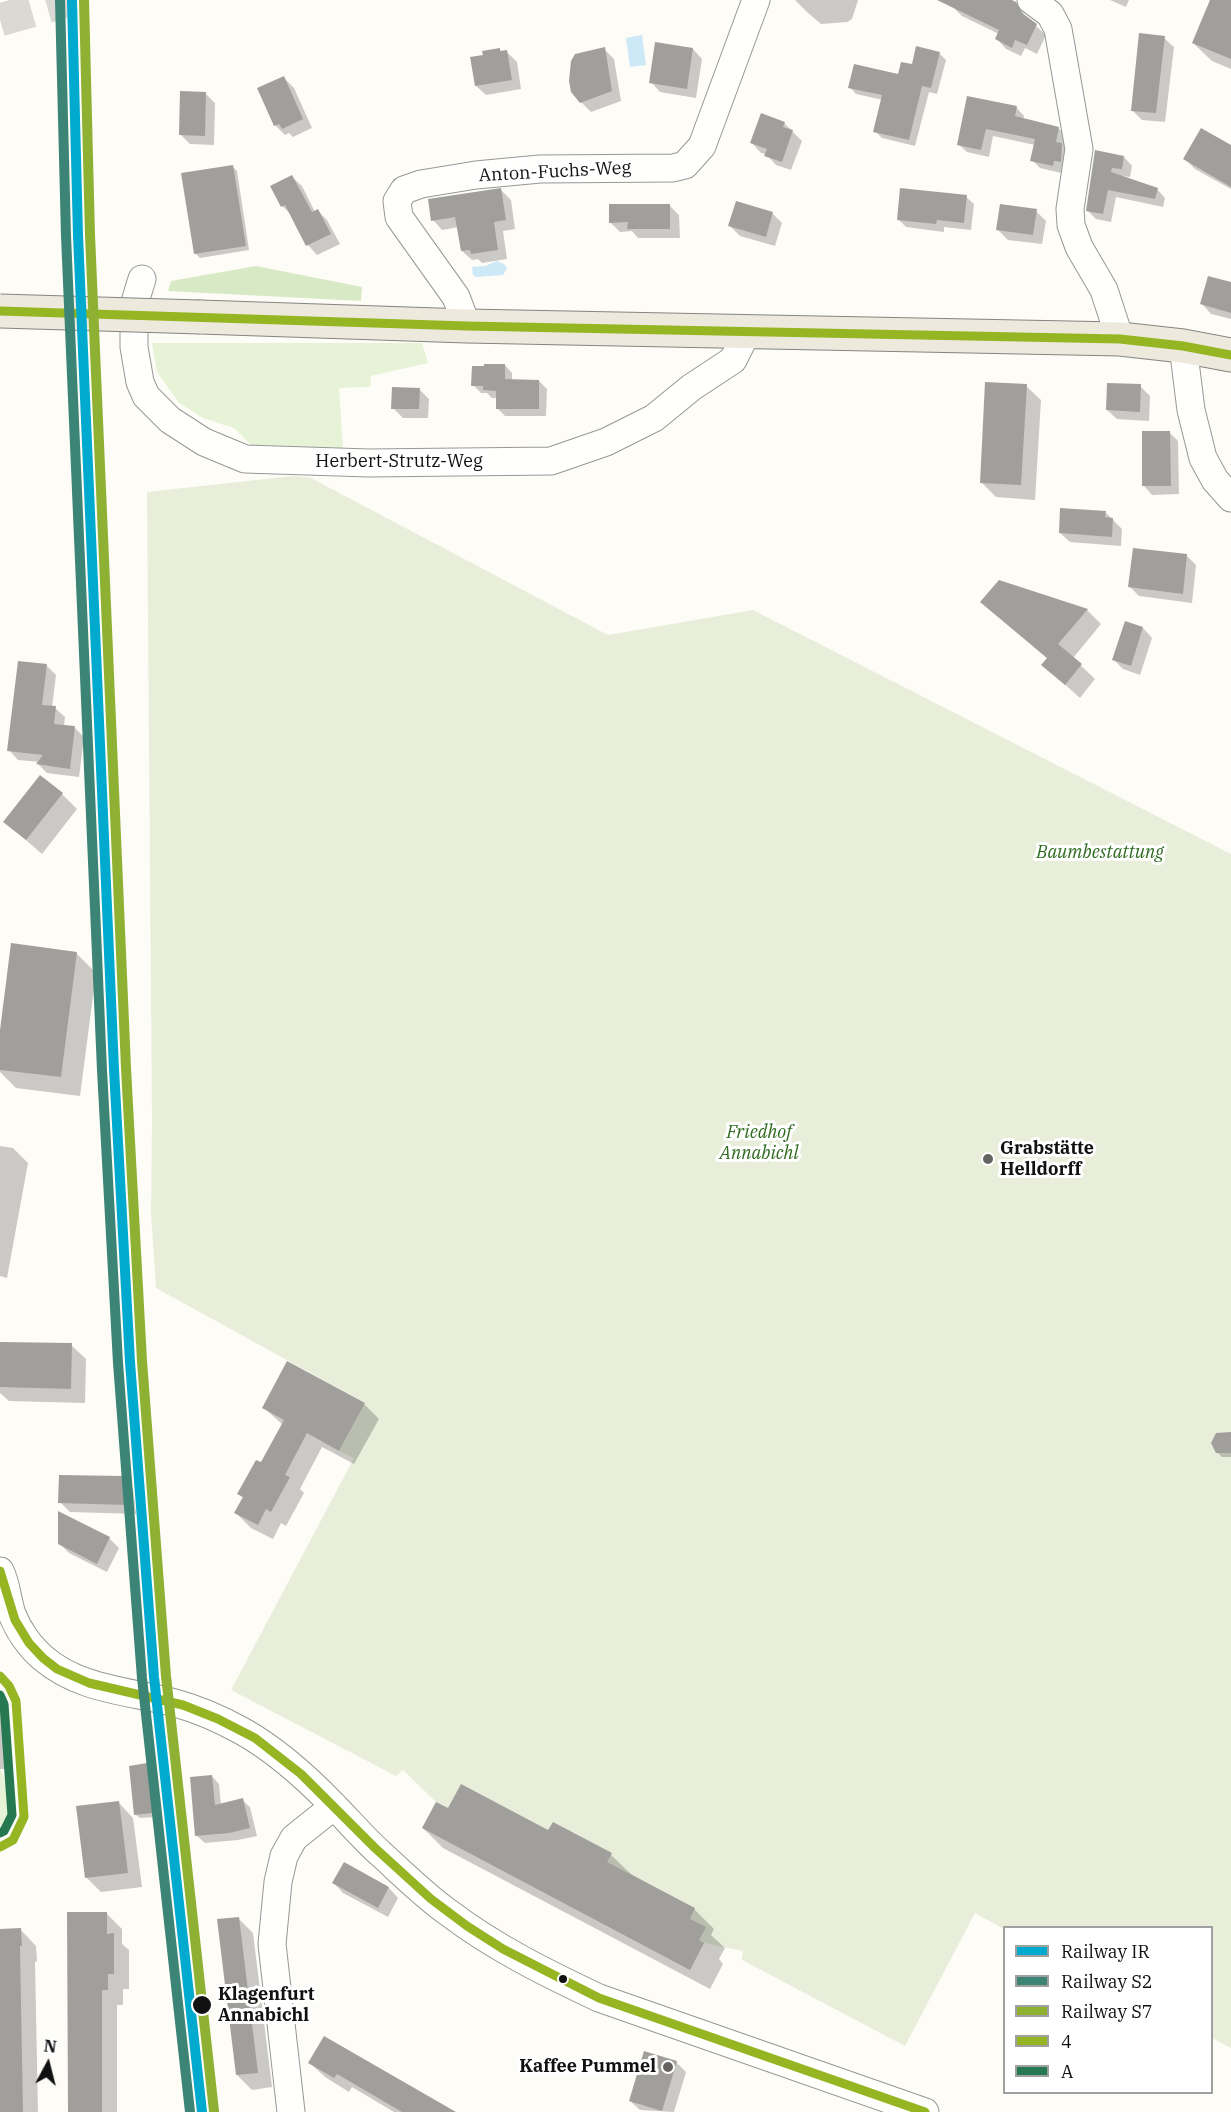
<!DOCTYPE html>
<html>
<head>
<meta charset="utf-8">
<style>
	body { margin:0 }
	#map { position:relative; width:1231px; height:2112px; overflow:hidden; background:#fdfcf7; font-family:"IBM Plex Serif",serif }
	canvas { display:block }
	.legend { position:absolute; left:1003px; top:1926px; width:210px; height:168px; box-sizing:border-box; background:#fff; border:2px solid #a0a0a0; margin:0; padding:8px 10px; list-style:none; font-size:18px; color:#111 }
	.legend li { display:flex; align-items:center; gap:12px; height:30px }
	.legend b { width:30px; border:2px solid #a0a0a0 }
	.north { position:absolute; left:18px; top:2034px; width:60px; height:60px; -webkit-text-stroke:4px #fff; paint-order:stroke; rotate:7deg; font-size:16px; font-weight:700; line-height:24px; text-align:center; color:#111 }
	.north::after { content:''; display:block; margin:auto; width:21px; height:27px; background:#111; clip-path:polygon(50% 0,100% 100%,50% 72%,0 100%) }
</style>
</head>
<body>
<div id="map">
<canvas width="1231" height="2112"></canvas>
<ul class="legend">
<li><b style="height:8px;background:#00a9ce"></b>Railway IR</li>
<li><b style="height:8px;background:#3c8475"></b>Railway S2</li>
<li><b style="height:8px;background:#8eb134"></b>Railway S7</li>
<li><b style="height:8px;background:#96b522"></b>4</li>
<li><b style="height:8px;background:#267850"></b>A</li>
</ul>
<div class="north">N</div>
</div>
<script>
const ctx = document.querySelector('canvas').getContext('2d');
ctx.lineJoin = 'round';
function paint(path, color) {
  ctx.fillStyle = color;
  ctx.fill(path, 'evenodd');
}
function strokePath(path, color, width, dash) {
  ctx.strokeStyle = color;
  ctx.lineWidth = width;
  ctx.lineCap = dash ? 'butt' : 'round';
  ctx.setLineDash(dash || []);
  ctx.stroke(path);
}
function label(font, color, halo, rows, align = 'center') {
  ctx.font = font + ' "IBM Plex Serif",serif';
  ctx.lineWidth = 6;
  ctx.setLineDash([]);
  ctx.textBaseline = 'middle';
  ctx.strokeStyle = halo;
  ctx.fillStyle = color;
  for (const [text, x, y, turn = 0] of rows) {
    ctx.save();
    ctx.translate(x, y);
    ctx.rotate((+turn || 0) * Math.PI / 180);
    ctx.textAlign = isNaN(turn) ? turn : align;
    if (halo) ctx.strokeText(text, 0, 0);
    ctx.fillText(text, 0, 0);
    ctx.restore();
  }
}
paint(new Path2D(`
	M 152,343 L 422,343 L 428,363 L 371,376 L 370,387 L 339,388 L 343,449 L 251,445 L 234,428 L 203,418 L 179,403 L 157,372 Z
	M 0,1768 C 11,1792 17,1806 0,1829 Z`), '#e7f3d7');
paint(new Path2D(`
	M 256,266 L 362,287 L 361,301 L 168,291 L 171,281 Z`), '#d8eac5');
paint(new Path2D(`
	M 293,476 L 311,478 L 608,635 L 753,610 L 1231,854 L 1231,2048 L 1212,2038 L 1212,1928 L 1004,1929 L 975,1913 L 905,2046 L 742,1960 L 743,1951 L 704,1943 L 690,1970 L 422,1828 L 436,1802 L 403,1770 L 396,1776 L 231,1690 L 354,1458 L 339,1451 L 365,1403 L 156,1288 L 151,1213 L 152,1122 L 147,492 Z`), '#e9eedb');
paint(new Path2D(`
	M 642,35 L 646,65 L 630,67 L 626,38 Z
	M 497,261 L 504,264 L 507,268 L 503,275 L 476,277 L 473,275 L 472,267 L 485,266 Z`), '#cde8f7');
paint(new Path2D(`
	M 795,0 L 858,0 L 852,19 L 847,22 L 821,24 L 807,12 Z
	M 955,0 L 1008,0 L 1015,3 L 1028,19 L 1046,35 L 1037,54 L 1025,48 L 1021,56 L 1006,49 L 997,39 L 999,34 L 962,16 L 952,6 Z
	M 1110,0 L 1129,0 L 1126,7 Z
	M 1211,0 L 1231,0 L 1231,69 L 1212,61 L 1193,43 Z
	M 1164,38 L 1174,47 L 1165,122 L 1142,120 L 1132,110 Z
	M 499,49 L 503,53 L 507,52 L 517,62 L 521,89 L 486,95 L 476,86 L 484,56 Z
	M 604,49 L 614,59 L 621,101 L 591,112 L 581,102 Z
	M 693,49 L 702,59 L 696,98 L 660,92 L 651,82 Z
	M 939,53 L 946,60 L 937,94 L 929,92 L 915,146 L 882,138 L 875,131 L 883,100 L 856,94 L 850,87 L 899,76 L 913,66 Z
	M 284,78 L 294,88 L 312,128 L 293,137 L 289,133 L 285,135 L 275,125 Z
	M 205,93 L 215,103 L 214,145 L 190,144 L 181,135 Z
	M 1016,107 L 1024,116 L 1023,120 L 1058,128 L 1067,136 L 1064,147 L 1070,153 L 1069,169 L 1062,168 L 1061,173 L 1040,168 L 1032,160 L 1035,145 L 993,136 L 989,157 L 967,152 L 958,144 Z
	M 784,123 L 802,141 L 791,170 L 776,165 L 766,154 L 761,153 L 752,143 Z
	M 1231,147 L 1231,189 L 1195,169 L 1185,159 Z
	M 1096,151 L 1124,157 L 1132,166 L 1130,177 L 1122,176 L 1157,189 L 1165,198 L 1163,207 L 1116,197 L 1111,222 L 1096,219 L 1087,210 Z
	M 232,166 L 237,171 L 249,250 L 200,258 L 195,253 Z
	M 292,177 L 302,186 L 315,212 L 318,211 L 327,220 L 340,244 L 317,255 L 308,245 L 292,215 L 282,206 Z
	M 501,190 L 511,200 L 515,229 L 503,231 L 507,259 L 482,263 L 478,259 L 472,260 L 462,251 L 459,227 L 442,230 L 433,220 Z
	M 966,197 L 974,204 L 971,230 L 944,227 L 944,232 L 906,227 L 898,219 Z
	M 670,206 L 679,215 L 680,238 L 638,238 L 632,231 L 620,232 L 610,222 Z
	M 1036,211 L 1046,221 L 1042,244 L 1008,240 L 998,230 Z
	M 772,213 L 782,223 L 775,246 L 740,236 L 730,226 Z
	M 1231,284 L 1231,319 L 1211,314 L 1202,304 Z
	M 505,365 L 512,373 L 512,381 L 539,381 L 547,389 L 546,416 L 505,416 L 497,408 L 497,398 L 492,398 L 487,393 L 481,393 L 473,385 Z
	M 1026,386 L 1041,400 L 1035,500 L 996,497 L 981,482 Z
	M 1140,386 L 1150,396 L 1149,421 L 1117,419 L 1107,410 Z
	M 419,389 L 429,399 L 428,418 L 403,418 L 393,408 Z
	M 1170,433 L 1178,441 L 1179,494 L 1152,495 L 1144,486 Z
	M 1105,512 L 1122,529 L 1121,546 L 1070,542 L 1060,533 Z
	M 1187,556 L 1196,565 L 1192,603 L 1139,596 L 1129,586 Z
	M 982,602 L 1087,610 L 1101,624 L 1073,658 L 1095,679 L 1080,698 L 1043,665 L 1048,659 Z
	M 1143,628 L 1152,638 L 1140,675 L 1123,669 L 1114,660 Z
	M 47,666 L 56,675 L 52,707 L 55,708 L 65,717 L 64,726 L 75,728 L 84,737 L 79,777 L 47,773 L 38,764 L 39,762 L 18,760 L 9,750 Z
	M 40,777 L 62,794 L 77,809 L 42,854 L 5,822 Z
	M 76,953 L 96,973 L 80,1096 L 16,1088 L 0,1072 L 0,1042 Z
	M 0,1146 L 13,1148 L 28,1163 L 7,1278 L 0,1276 Z
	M 0,1343 L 71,1345 L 86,1359 L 85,1403 L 9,1401 L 0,1393 Z
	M 364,1404 L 379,1419 L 354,1464 L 322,1447 L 300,1489 L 304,1493 L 286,1526 L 281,1523 L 273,1539 L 251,1528 L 236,1513 L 244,1499 L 239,1494 L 262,1464 L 283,1425 L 263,1407 Z
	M 1231,1438 L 1231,1457 L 1222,1457 L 1217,1452 Z
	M 123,1478 L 133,1488 L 136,1514 L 70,1512 L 60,1502 Z
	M 109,1538 L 119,1548 L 107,1572 L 69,1553 L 59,1543 Z
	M 0,1707 L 11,1769 L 0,1769 Z
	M 147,1765 L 151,1769 L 156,1817 L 140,1818 L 135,1814 Z
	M 212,1776 L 219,1784 L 221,1805 L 242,1800 L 250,1807 L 257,1836 L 238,1840 L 205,1843 L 197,1836 Z
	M 119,1803 L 133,1818 L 142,1887 L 101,1892 L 86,1877 Z
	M 449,1810 L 549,1832 L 611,1855 L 631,1874 L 694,1909 L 714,1929 L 711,1935 L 725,1948 L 719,1959 L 723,1964 L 710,1989 L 443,1848 L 423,1828 Z
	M 344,1864 L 389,1888 L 398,1898 L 388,1917 L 343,1893 L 334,1883 Z
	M 107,1914 L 122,1929 L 122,1944 L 129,1950 L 129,1989 L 123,1989 L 123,2005 L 117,2005 L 117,2112 L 69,2112 Z
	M 239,1919 L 253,1933 L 272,2087 L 252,2090 L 237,2075 Z
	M 0,1930 L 21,1930 L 36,1946 L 37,1961 L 35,1962 L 38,2112 L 0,2112 Z
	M 676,2062 L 686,2072 L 674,2112 L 640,2110 L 630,2101 Z
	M 310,2063 L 453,2112 L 394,2112 L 352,2087 L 349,2092 L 325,2077 Z`), '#0003');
paint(new Path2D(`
	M 937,0 L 1012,0 L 1016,2 L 1022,13 L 1037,24 L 1027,45 L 1015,40 L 1012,48 L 995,39 L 999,30 Z
	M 1210,0 L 1231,0 L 1231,59 L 1192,43 Z
	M 1139,33 L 1165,36 L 1156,113 L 1131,111 Z
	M 655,42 L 693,48 L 687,89 L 649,83 Z
	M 916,46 L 940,52 L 931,88 L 922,86 L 909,140 L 873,132 L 882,95 L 848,88 L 854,64 L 898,74 L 901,62 L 912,64 Z
	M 605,47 L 612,91 L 580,103 L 571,92 L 569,81 L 571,61 L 575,54 Z
	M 500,48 L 500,51 L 507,50 L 512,80 L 475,86 L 470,57 L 483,55 L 482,51 Z
	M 284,76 L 303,119 L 282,129 L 279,124 L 274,126 L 257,88 Z
	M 180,91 L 206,92 L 205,136 L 179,135 Z
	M 967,96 L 1017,106 L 1015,116 L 1059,127 L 1056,142 L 1062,143 L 1061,162 L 1054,161 L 1053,166 L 1030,161 L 1035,139 L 986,129 L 981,150 L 957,145 Z
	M 761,113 L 785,122 L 783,127 L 793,130 L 782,162 L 764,156 L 767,149 L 750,143 Z
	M 1201,128 L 1231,145 L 1231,187 L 1183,159 Z
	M 1095,150 L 1124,156 L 1122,169 L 1112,168 L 1111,172 L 1158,188 L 1155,199 L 1108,190 L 1103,214 L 1086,211 Z
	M 233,165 L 246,246 L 194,254 L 181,173 Z
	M 292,175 L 312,212 L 318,209 L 331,234 L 306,246 L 285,205 L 281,207 L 270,186 Z
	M 501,188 L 506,220 L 494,222 L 498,250 L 471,254 L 470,250 L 461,251 L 455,217 L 431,221 L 428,199 Z
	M 900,188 L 967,195 L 964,223 L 937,220 L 936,224 L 897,220 Z
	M 736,201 L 773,212 L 766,237 L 728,226 Z
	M 609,204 L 670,204 L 670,229 L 627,229 L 628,222 L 609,223 Z
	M 1000,204 L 1037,209 L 1033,235 L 996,230 Z
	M 1208,276 L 1231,282 L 1231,313 L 1200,304 Z
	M 484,364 L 505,364 L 505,379 L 539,380 L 539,409 L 496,409 L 496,391 L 483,390 L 483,386 L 471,386 L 472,366 L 484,366 Z
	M 985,382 L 1027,384 L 1021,485 L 980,483 Z
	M 1107,383 L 1141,384 L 1140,412 L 1106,410 Z
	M 392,387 L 420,388 L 419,409 L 391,409 Z
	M 1142,431 L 1170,431 L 1171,486 L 1142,486 Z
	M 1060,508 L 1106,511 L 1105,517 L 1113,518 L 1112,537 L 1059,533 Z
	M 1133,548 L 1187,554 L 1183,594 L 1128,587 Z
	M 999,580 L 1088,609 L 1058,644 L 1082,664 L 1065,685 L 1041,665 L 1047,658 L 980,602 Z
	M 1125,621 L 1143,627 L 1131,666 L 1112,660 Z
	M 18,661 L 47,664 L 42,705 L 56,706 L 54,724 L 75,726 L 70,769 L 36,764 L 43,755 L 7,751 Z
	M 40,775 L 63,793 L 26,840 L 3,822 Z
	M 11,943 L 77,952 L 61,1077 L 0,1070 L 0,1030 Z
	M 0,1342 L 72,1343 L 71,1389 L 0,1387 Z
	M 287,1361 L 365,1403 L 339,1451 L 307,1433 L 285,1475 L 290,1477 L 271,1512 L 266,1509 L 258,1525 L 234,1513 L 243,1497 L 237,1494 L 256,1460 L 261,1462 L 284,1420 L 262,1408 Z
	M 1231,1432 L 1231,1453 L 1216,1453 L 1211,1443 L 1216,1433 Z
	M 59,1475 L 123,1476 L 127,1505 L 58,1503 Z
	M 58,1511 L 110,1537 L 97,1564 L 58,1544 Z
	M 147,1763 L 153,1813 L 134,1815 L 129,1766 Z
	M 212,1775 L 215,1805 L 243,1798 L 250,1828 L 229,1833 L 195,1836 L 190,1777 Z
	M 461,1784 L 548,1830 L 553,1822 L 612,1853 L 607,1862 L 695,1908 L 690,1919 L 706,1927 L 699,1940 L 704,1943 L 690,1970 L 422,1828 L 436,1802 L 448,1808 Z
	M 119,1801 L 128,1873 L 85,1878 L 76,1806 Z
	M 344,1862 L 389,1887 L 378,1908 L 332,1883 Z
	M 67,1912 L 107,1912 L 107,1934 L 114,1933 L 114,1974 L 108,1974 L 108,1990 L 102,1990 L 102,2112 L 68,2112 Z
	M 239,1917 L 258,2073 L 236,2075 L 217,1919 Z
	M 21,1928 L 22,1946 L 20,1946 L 23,2112 L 0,2112 L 0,1929 Z
	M 324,2036 L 456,2112 L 402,2112 L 337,2074 L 334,2078 L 308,2063 Z
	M 644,2051 L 677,2061 L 662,2111 L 629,2101 Z`), '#a19f9c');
strokePath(new Path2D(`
	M 0,20 L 70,0`), '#dad9d4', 33, [33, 16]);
const minor = new Path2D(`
	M 1031,0 L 1050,14 L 1058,29 L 1079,149 L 1070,209 L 1071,225 L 1079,247 L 1104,290 L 1120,339
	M 142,279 L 134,305 L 134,347 L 140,382 L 146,396 L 170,420 L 204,442 L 245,459 L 369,463 L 551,461 L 606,442 L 654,418 L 692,387 L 733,360 L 747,332
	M 467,326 L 456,297 L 399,217 L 397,201 L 404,190 L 421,184 L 476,175 L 540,169 L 673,168 L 685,165 L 702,146 L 756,0
	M 1183,346 L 1191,410 L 1203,458 L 1215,480 L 1231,498
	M 0,1571 C 7,1584 7,1600 12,1614 C 18,1630 30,1647 43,1658 C 80,1690 130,1691 175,1703 C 197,1709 222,1720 242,1731 C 276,1750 306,1777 333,1805 C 349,1821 364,1839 381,1854 C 403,1874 425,1896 449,1913 C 495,1948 548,1974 599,1998 L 925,2112
	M 291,2112 L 272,1944 L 278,1882 L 284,1856 L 294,1838 L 334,1806`);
const major = new Path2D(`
	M 200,317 L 467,326 L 1120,339 L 1183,346 L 1231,355`);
strokePath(minor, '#979795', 29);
strokePath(major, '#858482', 35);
strokePath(minor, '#fffffe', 27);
strokePath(major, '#ede9dc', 33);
const majorBridge = new Path2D(`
	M 0,311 L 200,317`);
strokePath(majorBridge, '#858482', 35, []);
strokePath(majorBridge, '#ede9dc', 33);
strokePath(new Path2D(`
	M 0,311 L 467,326 L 1120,339 L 1183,346 L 1231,355
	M 0,1571 L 15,1620 L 29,1643 L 43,1658 L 57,1669 L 89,1683 L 183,1705 L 218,1719 L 255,1738 L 301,1774 L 375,1848 L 431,1899 L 467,1926 L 503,1949 L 599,1998 L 925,2112
	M 0,1676 L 9,1686 L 16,1701 L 24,1817 L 13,1840 L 0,1847`), '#96b522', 9);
strokePath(new Path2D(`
	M 0,1695 L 4,1704 L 12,1815 L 4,1831 L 0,1833`), '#267850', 9);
strokePath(new Path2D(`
	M 72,0 L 78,235 L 114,1069 L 130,1362 L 154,1677 L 202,2112`), '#00a9ce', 10);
strokePath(new Path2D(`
	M 60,0 L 66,236 L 102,1070 L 118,1363 L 142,1678 L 190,2112`), '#3c8475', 10);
strokePath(new Path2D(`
	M 84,0 L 90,235 L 126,1068 L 142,1361 L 166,1676 L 214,2111`), '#8eb134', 10);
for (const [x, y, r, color] of [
	[988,1159,6,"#646362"],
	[563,1979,5,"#111"],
	[202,2005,10,"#111"],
	[668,2067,6,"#646362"]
]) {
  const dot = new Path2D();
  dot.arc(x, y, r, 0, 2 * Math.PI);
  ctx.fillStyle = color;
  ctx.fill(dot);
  strokePath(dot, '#fff', 2);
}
label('18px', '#111', '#fff', [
	["Anton-Fuchs-Weg",555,172,-3],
	["Herbert-Strutz-Weg",399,462]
]);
label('italic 18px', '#2f6b1f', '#fff', [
	["Baumbestattung",1100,853],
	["Friedhof",759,1133],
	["Annabichl",759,1154]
]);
label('bold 18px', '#111', '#fff', [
	["Grabstätte",1000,1149],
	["Helldorff",1000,1170],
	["Kaffee Pummel",656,2067,"right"]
], 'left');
label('bold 18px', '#111', '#fff', [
	["Klagenfurt",218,1995],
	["Annabichl",218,2016]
], 'left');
</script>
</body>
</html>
